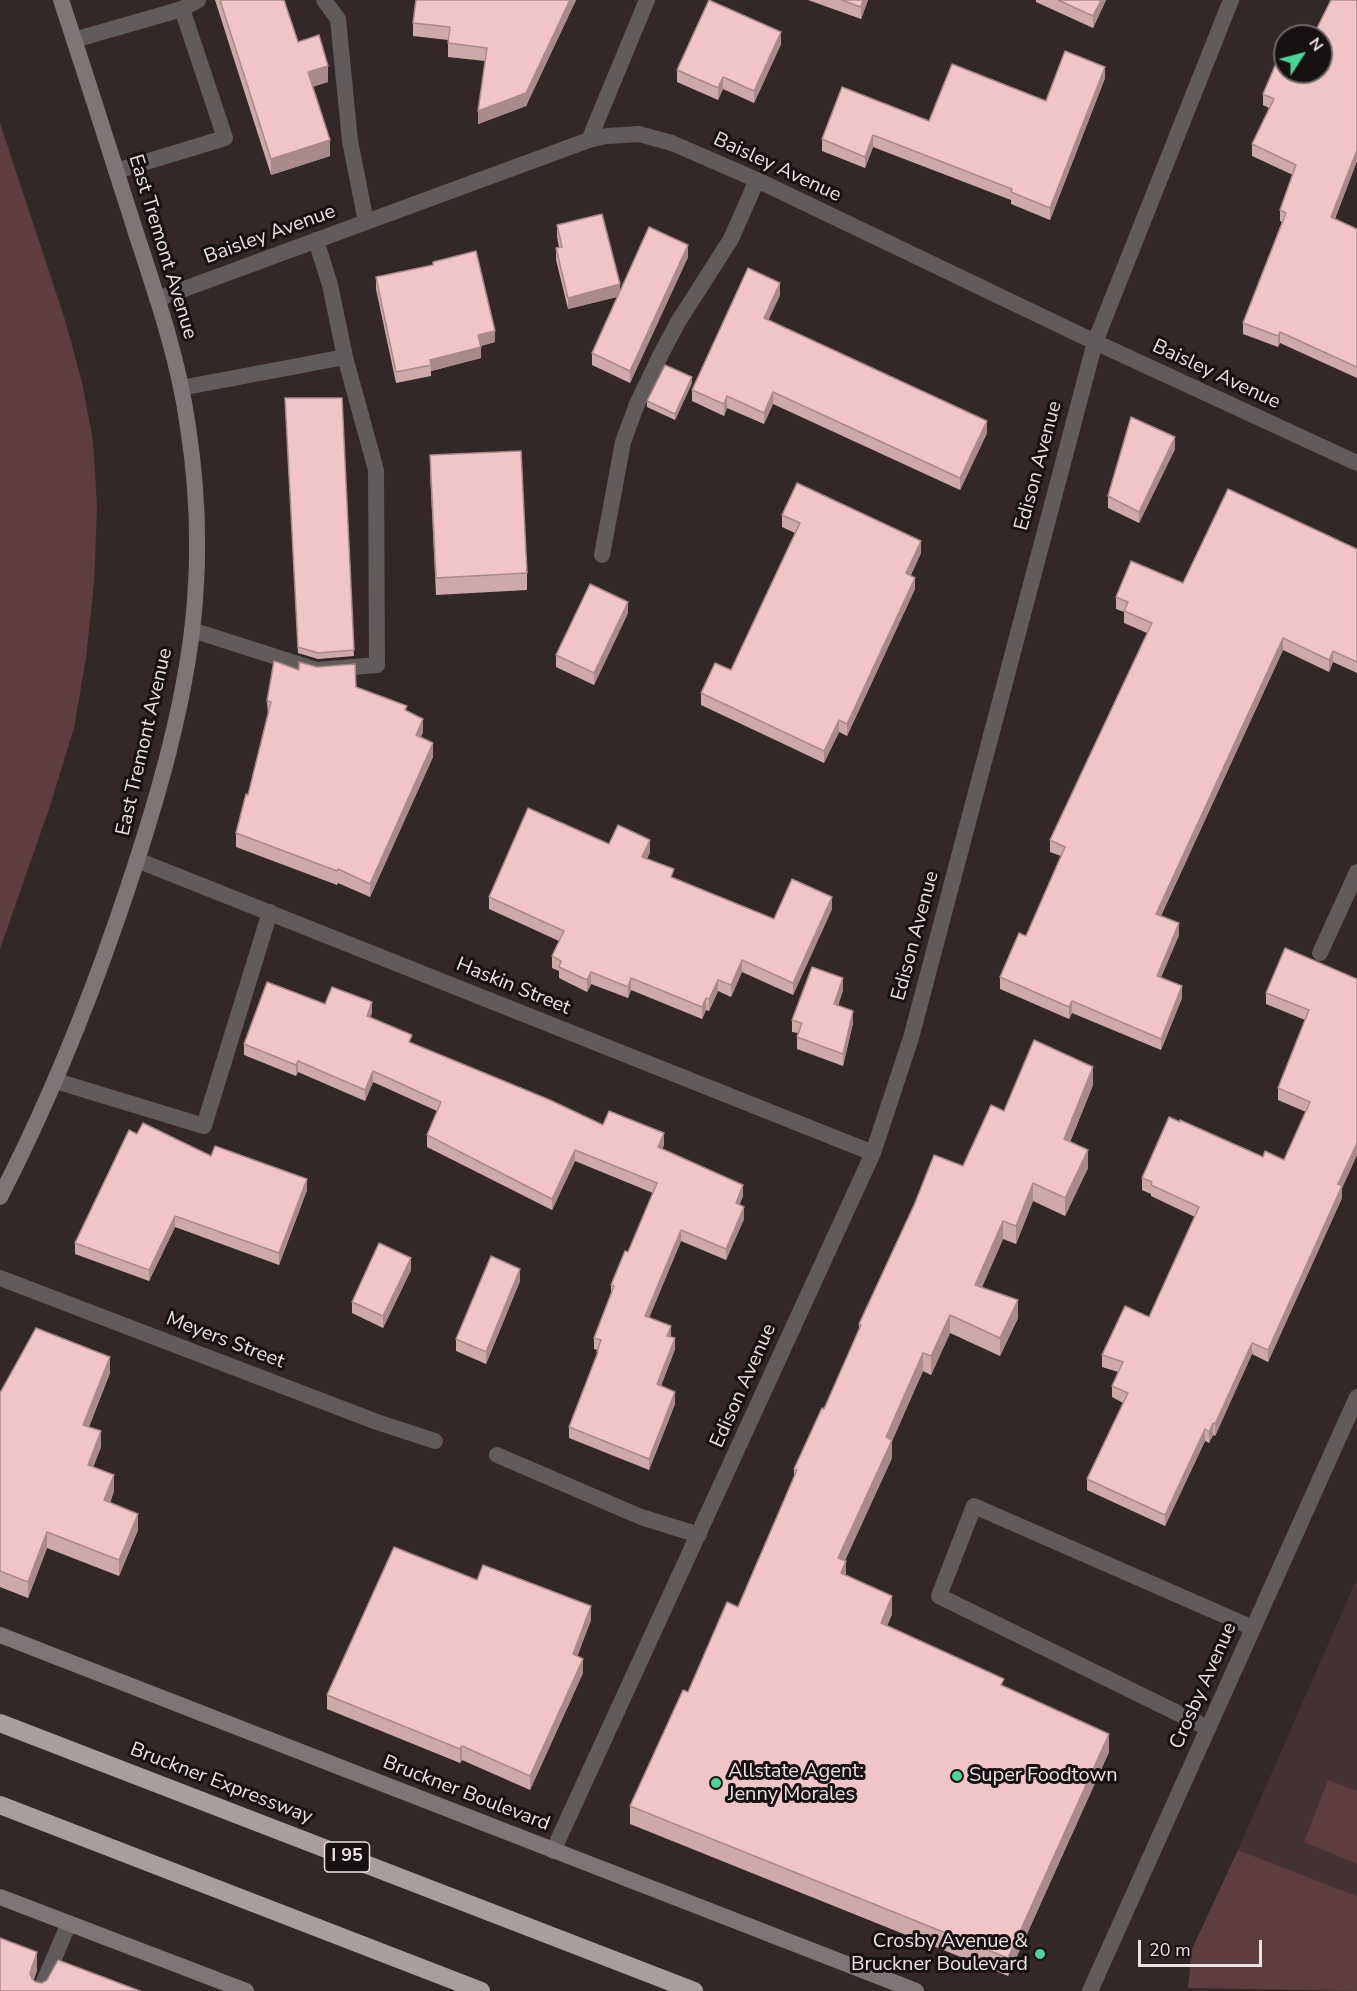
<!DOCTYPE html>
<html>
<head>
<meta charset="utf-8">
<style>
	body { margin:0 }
	#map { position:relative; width:1357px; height:1991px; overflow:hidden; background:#332728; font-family:"Nunito Sans",sans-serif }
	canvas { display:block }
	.north { position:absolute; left:1273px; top:24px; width:60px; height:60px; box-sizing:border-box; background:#171112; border:2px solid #6c6566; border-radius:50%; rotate:54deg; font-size:16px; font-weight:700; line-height:24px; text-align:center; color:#ebe3e3 }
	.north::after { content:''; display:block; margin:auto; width:21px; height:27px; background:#4ad49c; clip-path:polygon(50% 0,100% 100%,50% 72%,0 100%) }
	.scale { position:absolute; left:1138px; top:1940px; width:124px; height:27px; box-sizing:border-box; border:3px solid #ebe3e3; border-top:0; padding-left:8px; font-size:18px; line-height:21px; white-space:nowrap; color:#ebe3e3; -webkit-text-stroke:4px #171112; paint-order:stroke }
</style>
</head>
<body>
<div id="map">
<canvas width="1357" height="1991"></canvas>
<div class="north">N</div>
<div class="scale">20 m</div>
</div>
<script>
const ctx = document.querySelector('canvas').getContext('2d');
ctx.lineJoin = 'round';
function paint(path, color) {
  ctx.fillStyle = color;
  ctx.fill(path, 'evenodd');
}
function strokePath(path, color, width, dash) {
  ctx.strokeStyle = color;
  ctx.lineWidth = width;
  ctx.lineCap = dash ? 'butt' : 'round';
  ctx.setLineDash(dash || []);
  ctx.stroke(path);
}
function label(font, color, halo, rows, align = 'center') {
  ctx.font = font + ' "Nunito Sans",sans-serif';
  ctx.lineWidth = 6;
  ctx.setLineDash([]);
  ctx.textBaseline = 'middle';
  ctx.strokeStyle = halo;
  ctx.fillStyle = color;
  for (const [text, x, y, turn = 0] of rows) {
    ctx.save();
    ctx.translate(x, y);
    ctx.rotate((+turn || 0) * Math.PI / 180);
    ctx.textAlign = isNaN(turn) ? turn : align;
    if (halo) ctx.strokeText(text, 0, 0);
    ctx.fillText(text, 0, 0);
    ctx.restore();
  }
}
paint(new Path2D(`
	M 1357,1578 L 1357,1896 L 1238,1850 Z`), '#433133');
paint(new Path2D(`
	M 0,123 L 65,320 L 82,382 L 93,441 L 97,506 L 94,583 L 86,658 L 74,728 L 50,806 L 0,949 Z
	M 1328,1780 L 1357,1791 L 1357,1864 L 1304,1842 Z
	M 1238,1850 L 1357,1896 L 1357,1991 L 1188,1988 L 1192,1949 Z`), '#5d3d40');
strokePath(new Path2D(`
	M 324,0 L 338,19 L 350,141 L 366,222
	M 74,40 L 182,9 L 198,0
	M 116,171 L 225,138 L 182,9
	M 316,240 L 330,285 L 345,357
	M 181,388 L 345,357 L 376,470 L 377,665 L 317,670 L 192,630
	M 602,555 L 623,442 L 637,404 L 661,354 L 678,322 L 731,239 L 757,180
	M 56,1081 L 204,1126 L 270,912
	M 497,1455 L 641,1517 L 699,1535
	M 1208,1728 L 939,1596 L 974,1506 L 1253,1628
	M 40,1991 L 69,1923`), '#615b5b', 16);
strokePath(new Path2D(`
	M 589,140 L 647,0
	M 157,299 L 589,140 L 607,136 L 639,134 L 672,143 L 757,180 L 1095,342 L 1357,463
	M 137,860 L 873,1153
	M 1320,953 L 1357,872
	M 0,1278 L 377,1422 L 435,1441
	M 553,1851 L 873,1153 L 911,1038 L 1095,342 L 1231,0`), '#615b5b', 16);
strokePath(new Path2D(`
	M 1090,1991 L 1357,1397`), '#615b5b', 16);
strokePath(new Path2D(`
	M 0,1197 C 48,1104 85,1013 119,914 C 154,812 191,692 196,584 C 199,532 196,479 188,427 C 179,361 157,297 136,233 C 111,155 87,78 61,0
	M 0,1635 L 916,1991
	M 0,1897 L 246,1991`), '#7f7576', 16);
strokePath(new Path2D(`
	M 0,1723 L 694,1991
	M 0,1805 L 481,1991`), '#ab9d9e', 18);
paint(new Path2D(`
	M 215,0 L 284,0 L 298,42 L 328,82 L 312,87 L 330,156 L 271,175 Z
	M 576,0 L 526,106 L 478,124 L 485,61 L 448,57 L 448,40 L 413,36 L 413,23 Z
	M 808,0 L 868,0 L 861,19 Z
	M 1036,0 L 1106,0 L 1093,28 L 1036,2 Z
	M 1357,0 L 1357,161 L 1335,219 L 1357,229 L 1357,378 L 1280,343 L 1278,347 L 1243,334 L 1243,323 L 1282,222 L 1280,221 L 1280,210 L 1293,175 L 1252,156 L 1252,144 L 1269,108 L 1263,105 L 1263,94 L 1321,72 Z
	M 781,44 L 754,103 L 723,89 L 718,100 L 677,82 L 677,70 Z
	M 1105,78 L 1050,220 L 1011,204 L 1011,200 L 873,147 L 865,168 L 822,151 L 822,139 L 1046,101 Z
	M 557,225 L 620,290 L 688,257 L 630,383 L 592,365 L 592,353 L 617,297 L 568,309 L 556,260 L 556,248 L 559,247 L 557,237 Z
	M 433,262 L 495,342 L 481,346 L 481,358 L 431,371 L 431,376 L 396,383 L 376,289 L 376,277 L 433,265 Z
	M 780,295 L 768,320 L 987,433 L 960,490 L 773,404 L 764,424 L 727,408 L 724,416 L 692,401 L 692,390 Z
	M 692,383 L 675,420 L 647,407 L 647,401 Z
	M 285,398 L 342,398 L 354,656 L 318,659 L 298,653 Z
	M 1175,449 L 1139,523 L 1108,508 L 1108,496 Z
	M 430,455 L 527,573 L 527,590 L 436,595 L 430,472 Z
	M 782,515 L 921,553 L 911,575 L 915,589 L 847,736 L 839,732 L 824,763 L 701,705 L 701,693 L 731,670 L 795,533 L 782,527 Z
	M 1357,549 L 1357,673 L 1333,662 L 1329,672 L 1283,650 L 1161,916 L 1179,935 L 1161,977 L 1182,998 L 1161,1050 L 1072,1013 L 1069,1019 L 1000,989 L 1000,977 L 1026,936 L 1061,856 L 1050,852 L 1050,840 L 1147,633 L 1124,623 L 1124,612 L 1116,609 L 1116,597 Z
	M 628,613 L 594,685 L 556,667 L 556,655 Z
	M 299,670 L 356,687 L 407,711 L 423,732 L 421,737 L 433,757 L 370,897 L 338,883 L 337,885 L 236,847 L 236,833 L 248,795 L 268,714 L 267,701 Z
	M 609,844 L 650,852 L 647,859 L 674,879 L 774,919 L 832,909 L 793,995 L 742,972 L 731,997 L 718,991 L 709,1011 L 706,1010 L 702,1019 L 631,990 L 628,998 L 591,984 L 587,992 L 559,978 L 559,971 L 552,968 L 552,956 L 559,941 L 489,909 L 489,897 Z
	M 1357,979 L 1357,1155 L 1342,1188 L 1342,1198 L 1268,1362 L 1252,1354 L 1215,1436 L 1213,1435 L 1209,1443 L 1205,1441 L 1165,1526 L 1087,1490 L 1087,1479 L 1123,1403 L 1112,1397 L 1112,1386 L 1118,1372 L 1102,1367 L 1102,1355 L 1149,1317 L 1195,1217 L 1151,1196 L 1151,1194 L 1142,1190 L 1142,1178 L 1263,1157 L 1284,1160 L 1306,1112 L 1278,1100 L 1278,1088 L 1305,1020 L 1266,1004 L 1266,993 Z
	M 843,990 L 838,1006 L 853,1023 L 843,1066 L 797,1049 L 797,1037 L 798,1033 L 792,1032 L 792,1020 Z
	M 325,1004 L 372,1013 L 370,1017 L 412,1043 L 603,1125 L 664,1145 L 662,1149 L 743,1196 L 739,1205 L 744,1219 L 726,1260 L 681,1241 L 649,1318 L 671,1337 L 675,1349 L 661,1386 L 675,1404 L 649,1470 L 569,1438 L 569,1427 L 597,1356 L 597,1350 L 594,1349 L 594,1338 L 611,1296 L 611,1285 L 628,1252 L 653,1193 L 575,1161 L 552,1210 L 427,1147 L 427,1135 L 437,1111 L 373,1082 L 365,1101 L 298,1072 L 296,1076 L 244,1055 L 244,1044 Z
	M 1093,1085 L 1070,1142 L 1088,1168 L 1065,1216 L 1033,1201 L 1016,1244 L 1003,1239 L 982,1287 L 1018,1318 L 1000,1356 L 950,1333 L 931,1375 L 923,1371 L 892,1441 L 892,1458 L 845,1560 L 846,1576 L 892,1614 L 887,1626 L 1004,1687 L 1109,1752 L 1008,1976 L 630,1824 L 630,1806 L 688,1692 L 738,1607 L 794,1479 L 794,1469 L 824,1409 L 859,1329 L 859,1324 L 963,1166 Z
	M 137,1134 L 211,1156 L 307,1190 L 279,1265 L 175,1227 L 149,1281 L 75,1254 L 75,1243 Z
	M 411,1270 L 383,1328 L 352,1313 L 352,1302 Z
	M 520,1281 L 486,1364 L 456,1351 L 456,1339 Z
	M 110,1373 L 89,1427 L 101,1447 L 93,1467 L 114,1491 L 110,1503 L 138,1530 L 119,1576 L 47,1548 L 28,1598 L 0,1587 L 0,1393 Z
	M 477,1580 L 591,1620 L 577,1656 L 583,1673 L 530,1790 L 462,1760 L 460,1763 L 327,1709 L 327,1695 Z`), '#cea9ac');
paint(new Path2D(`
	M 570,0 L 576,0 L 526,106 L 478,124 L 478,111 Z
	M 863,0 L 868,0 L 861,19 L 861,7 Z
	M 1101,0 L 1106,0 L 1093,28 L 1093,16 Z
	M 781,32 L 781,44 L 754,103 L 754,91 Z
	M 328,66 L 328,82 L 308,88 L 308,72 Z
	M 1105,67 L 1105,78 L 1050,220 L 1050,208 Z
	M 723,77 L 723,89 L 718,100 L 718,88 Z
	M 873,135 L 873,147 L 865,168 L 865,157 Z
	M 330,140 L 330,156 L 271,175 L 271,159 Z
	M 1357,150 L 1357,161 L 1331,228 L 1331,217 Z
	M 688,245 L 688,257 L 630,383 L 630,371 Z
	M 780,283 L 780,295 L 764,330 L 764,318 Z
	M 620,284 L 620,296 L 568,309 L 568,298 Z
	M 495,331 L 495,342 L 478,346 L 478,335 Z
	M 1280,332 L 1280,343 L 1278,347 L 1278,336 Z
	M 481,347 L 481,358 L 431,371 L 430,360 Z
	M 692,377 L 692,383 L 675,420 L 675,414 Z
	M 773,392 L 773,404 L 764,424 L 764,413 Z
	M 727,396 L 727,408 L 724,416 L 724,404 Z
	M 987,421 L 987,433 L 960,490 L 960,478 Z
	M 1175,437 L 1175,449 L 1139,523 L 1139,512 Z
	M 921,541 L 921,553 L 906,585 L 906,573 Z
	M 915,578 L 915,589 L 847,736 L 847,724 Z
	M 628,602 L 628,613 L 594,685 L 594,673 Z
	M 1283,638 L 1283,650 L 1156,926 L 1156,914 Z
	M 1333,651 L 1333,662 L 1329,672 L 1329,660 Z
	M 423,719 L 423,732 L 416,749 L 416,735 Z
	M 839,720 L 839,732 L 824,763 L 824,751 Z
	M 433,743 L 433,757 L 370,897 L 370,884 Z
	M 650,840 L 650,852 L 642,868 L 642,857 Z
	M 832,897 L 832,909 L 793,995 L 793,983 Z
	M 1179,923 L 1179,935 L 1157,987 L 1157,976 Z
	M 742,960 L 742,972 L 731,997 L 731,985 Z
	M 591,972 L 591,984 L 587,992 L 587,980 Z
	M 631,978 L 631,990 L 628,998 L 628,987 Z
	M 843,978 L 843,990 L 834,1016 L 834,1004 Z
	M 718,980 L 718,991 L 709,1011 L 709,999 Z
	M 1182,986 L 1182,998 L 1161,1050 L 1161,1039 Z
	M 706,998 L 706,1010 L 702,1019 L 702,1007 Z
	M 1072,1001 L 1072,1013 L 1069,1019 L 1069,1007 Z
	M 372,1002 L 372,1013 L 367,1027 L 367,1016 Z
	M 853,1011 L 853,1023 L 843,1066 L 843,1054 Z
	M 298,1061 L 298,1072 L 296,1076 L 296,1065 Z
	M 1093,1067 L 1093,1085 L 1064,1157 L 1064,1139 Z
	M 373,1071 L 373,1082 L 365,1101 L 365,1090 Z
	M 664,1133 L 664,1145 L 658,1159 L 658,1147 Z
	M 1357,1143 L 1357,1155 L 1342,1188 L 1342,1198 L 1268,1362 L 1268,1350 L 1338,1184 Z
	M 575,1150 L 575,1161 L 552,1210 L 552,1199 Z
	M 1088,1150 L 1088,1168 L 1065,1216 L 1065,1198 Z
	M 307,1179 L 307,1190 L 279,1265 L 279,1253 Z
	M 1033,1183 L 1033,1201 L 1016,1244 L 1016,1226 Z
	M 743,1185 L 743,1196 L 736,1215 L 736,1203 Z
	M 744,1207 L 744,1219 L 726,1260 L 726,1249 Z
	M 175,1216 L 175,1227 L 149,1281 L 149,1270 Z
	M 1003,1221 L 1003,1239 L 975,1303 L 975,1285 Z
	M 681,1230 L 681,1241 L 645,1327 L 645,1316 Z
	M 411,1258 L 411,1270 L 383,1328 L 383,1316 Z
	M 520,1269 L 520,1281 L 486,1364 L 486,1352 Z
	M 1018,1300 L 1018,1318 L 1000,1356 L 1000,1338 Z
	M 950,1315 L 950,1333 L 931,1375 L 931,1356 Z
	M 671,1326 L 671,1338 L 667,1336 Z
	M 675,1338 L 675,1349 L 657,1396 L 657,1384 Z
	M 1252,1343 L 1252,1354 L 1215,1436 L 1215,1424 Z
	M 923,1353 L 923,1371 L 892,1441 L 892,1458 L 838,1576 L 838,1558 L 886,1437 Z
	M 110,1357 L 110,1373 L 83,1441 L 83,1425 Z
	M 675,1392 L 675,1404 L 649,1470 L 649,1459 Z
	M 1213,1423 L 1213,1435 L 1209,1443 L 1209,1432 Z
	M 1205,1429 L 1205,1441 L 1165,1526 L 1165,1515 Z
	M 101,1431 L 101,1447 L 88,1481 L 88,1465 Z
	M 114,1475 L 114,1491 L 104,1516 L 104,1500 Z
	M 138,1514 L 138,1530 L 119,1576 L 119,1560 Z
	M 47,1532 L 47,1548 L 28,1598 L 28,1582 Z
	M 846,1561 L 846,1579 L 841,1573 Z
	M 892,1596 L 892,1614 L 881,1641 L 881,1623 Z
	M 591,1606 L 591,1620 L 573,1668 L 573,1654 Z
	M 583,1659 L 583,1673 L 530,1790 L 530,1776 Z
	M 1109,1734 L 1109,1752 L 1008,1976 L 1008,1958 Z
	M 462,1746 L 462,1760 L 460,1763 L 460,1749 Z
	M 37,1952 L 37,1971 L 30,1991 L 30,1973 Z`), '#a8898c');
const building = new Path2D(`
	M 220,0 L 284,0 L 298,42 L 319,35 L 328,66 L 308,72 L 330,140 L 271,159 Z
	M 416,0 L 570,0 L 526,93 L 478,111 L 487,48 L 448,43 L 450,27 L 413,23 Z
	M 709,0 L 781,32 L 754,91 L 723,77 L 718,88 L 677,70 Z
	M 841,0 L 863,0 L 861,7 Z
	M 1058,0 L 1101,0 L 1093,16 Z
	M 1331,0 L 1357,0 L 1357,150 L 1331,217 L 1357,229 L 1357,367 L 1280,332 L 1278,336 L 1243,323 L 1286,213 L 1280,210 L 1296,165 L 1252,144 L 1274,99 L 1263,94 L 1280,54 L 1285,56 L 1285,72 L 1321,72 L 1321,36 L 1313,36 Z
	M 1065,51 L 1105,67 L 1050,208 L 1011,192 L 1012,189 L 873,135 L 865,157 L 822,139 L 842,87 L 929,121 L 952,64 L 1046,101 Z
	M 602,214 L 620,284 L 568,298 L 556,248 L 562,247 L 557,225 Z
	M 649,227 L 688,245 L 630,371 L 592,353 Z
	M 476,251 L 495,331 L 478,335 L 481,347 L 430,360 L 431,365 L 396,372 L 376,277 L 433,265 L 433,262 Z
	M 748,268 L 780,283 L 764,318 L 987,421 L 960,478 L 773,392 L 764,413 L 727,396 L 724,404 L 692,390 Z
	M 665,365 L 692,377 L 675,414 L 647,401 Z
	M 285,398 L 342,398 L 354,650 L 318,653 L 298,647 Z
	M 1131,417 L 1175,437 L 1139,512 L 1108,496 Z
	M 521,451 L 527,573 L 436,578 L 430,455 Z
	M 797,483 L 921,541 L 906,573 L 915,578 L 847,724 L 839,720 L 824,751 L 701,693 L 715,663 L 731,670 L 800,523 L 782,515 Z
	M 1228,489 L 1357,549 L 1357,662 L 1333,651 L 1329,660 L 1283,638 L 1156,914 L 1179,923 L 1157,976 L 1182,986 L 1161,1039 L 1072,1001 L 1069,1007 L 1000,977 L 1019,933 L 1026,936 L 1065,847 L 1050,840 L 1152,623 L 1124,611 L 1128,602 L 1116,597 L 1131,561 L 1183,583 Z
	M 590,584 L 628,602 L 594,673 L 556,655 Z
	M 274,661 L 299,670 L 299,662 L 317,667 L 355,664 L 356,687 L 407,706 L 405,710 L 423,719 L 416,735 L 433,743 L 370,884 L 338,869 L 337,871 L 236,833 L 246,794 L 248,795 L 271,702 L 267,701 Z
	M 528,808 L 609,844 L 618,825 L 650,840 L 642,857 L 674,869 L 671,877 L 774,919 L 792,879 L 832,897 L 793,983 L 742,960 L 731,985 L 718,980 L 709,999 L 706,998 L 702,1007 L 631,978 L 628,987 L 591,972 L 587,980 L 559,967 L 561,961 L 552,956 L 564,931 L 489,897 Z
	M 1285,948 L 1357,979 L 1357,1143 L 1338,1184 L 1342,1186 L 1268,1350 L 1252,1343 L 1215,1424 L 1213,1423 L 1209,1432 L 1205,1429 L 1165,1515 L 1087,1479 L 1128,1393 L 1112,1386 L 1123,1362 L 1102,1355 L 1125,1306 L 1149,1317 L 1199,1207 L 1151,1185 L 1152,1182 L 1142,1178 L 1169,1117 L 1180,1122 L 1180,1120 L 1263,1157 L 1265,1151 L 1284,1160 L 1310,1102 L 1278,1088 L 1309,1010 L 1266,993 Z
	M 812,967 L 843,978 L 834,1004 L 853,1011 L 843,1054 L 797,1037 L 802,1023 L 792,1020 Z
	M 267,982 L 325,1004 L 332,987 L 372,1002 L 367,1016 L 412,1035 L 409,1042 L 550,1100 L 603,1125 L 609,1111 L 664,1133 L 658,1147 L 743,1185 L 736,1203 L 744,1207 L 726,1249 L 681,1230 L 645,1316 L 671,1326 L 667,1336 L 675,1338 L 657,1384 L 675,1392 L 649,1459 L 569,1427 L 598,1352 L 597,1352 L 601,1340 L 594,1338 L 614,1286 L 611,1285 L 625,1251 L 628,1252 L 657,1183 L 575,1150 L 552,1199 L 427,1135 L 441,1102 L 373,1071 L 365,1090 L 298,1061 L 296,1065 L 244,1044 Z
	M 1034,1040 L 1093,1067 L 1064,1139 L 1088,1150 L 1065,1198 L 1033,1183 L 1016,1226 L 1003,1221 L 975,1285 L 1018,1300 L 1000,1338 L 950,1315 L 931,1356 L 923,1353 L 886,1437 L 892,1440 L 838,1558 L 846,1561 L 841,1573 L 892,1596 L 881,1623 L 1004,1679 L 1001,1685 L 1109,1734 L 1008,1958 L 630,1806 L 683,1690 L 688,1692 L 727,1602 L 738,1607 L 797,1470 L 794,1469 L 822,1408 L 824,1409 L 861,1325 L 859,1324 L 915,1203 L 934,1155 L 963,1166 L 991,1105 L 1004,1111 Z
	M 143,1123 L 211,1156 L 215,1146 L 307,1179 L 279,1253 L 175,1216 L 149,1270 L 75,1243 L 129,1130 L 137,1134 Z
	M 379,1243 L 411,1258 L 383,1316 L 352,1302 Z
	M 491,1256 L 520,1269 L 486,1352 L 456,1339 Z
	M 36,1328 L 110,1357 L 83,1425 L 101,1431 L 88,1465 L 114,1475 L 104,1500 L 138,1514 L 119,1560 L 47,1532 L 28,1582 L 0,1571 L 0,1393 Z
	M 394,1547 L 477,1580 L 483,1565 L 591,1606 L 573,1654 L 583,1659 L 530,1776 L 462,1746 L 460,1749 L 327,1695 Z
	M 0,1938 L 37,1952 L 30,1973 L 32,1979 L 36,1982 L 42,1983 L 47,1980 L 58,1960 L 140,1991 L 0,1991 Z`);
paint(building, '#f0c4c8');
strokePath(building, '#a8898c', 1.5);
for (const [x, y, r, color] of [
	[957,1776,6,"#4ad49c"],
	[716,1783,6,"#4ad49c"],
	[1040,1954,6,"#4ad49c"]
]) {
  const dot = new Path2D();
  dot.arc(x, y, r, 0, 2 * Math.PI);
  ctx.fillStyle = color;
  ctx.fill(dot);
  strokePath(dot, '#171112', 2);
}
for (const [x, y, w] of [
	[347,1857,45]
]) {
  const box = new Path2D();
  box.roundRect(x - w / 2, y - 15, w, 30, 4.5);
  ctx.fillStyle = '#171112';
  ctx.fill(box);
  strokePath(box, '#ebe3e3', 1.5);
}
label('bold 18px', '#ebe3e3', null, [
	["I 95",347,1857]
]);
label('20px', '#ebe3e3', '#171112', [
	["Baisley Avenue",777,168,25],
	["Baisley Avenue",270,235,-20],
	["East Tremont Avenue",162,247,73],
	["Baisley Avenue",1216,375,25],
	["Edison Avenue",1039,466,-75],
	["East Tremont Avenue",145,742,-77],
	["Edison Avenue",916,936,-75],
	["Haskin Street",513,987,22],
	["Meyers Street",225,1341,21],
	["Edison Avenue",744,1386,-66],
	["Crosby Avenue",1204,1686,-66],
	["Bruckner Expressway",221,1784,21],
	["Bruckner Boulevard",466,1794,21]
]);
label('20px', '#ebe3e3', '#171112', [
	["Allstate Agent:",728,1772],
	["Jenny Morales",728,1795],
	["Super Foodtown",969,1776],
	["Crosby Avenue &",1028,1942,"right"],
	["Bruckner Boulevard",1028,1965,"right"]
], 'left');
</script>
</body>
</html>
